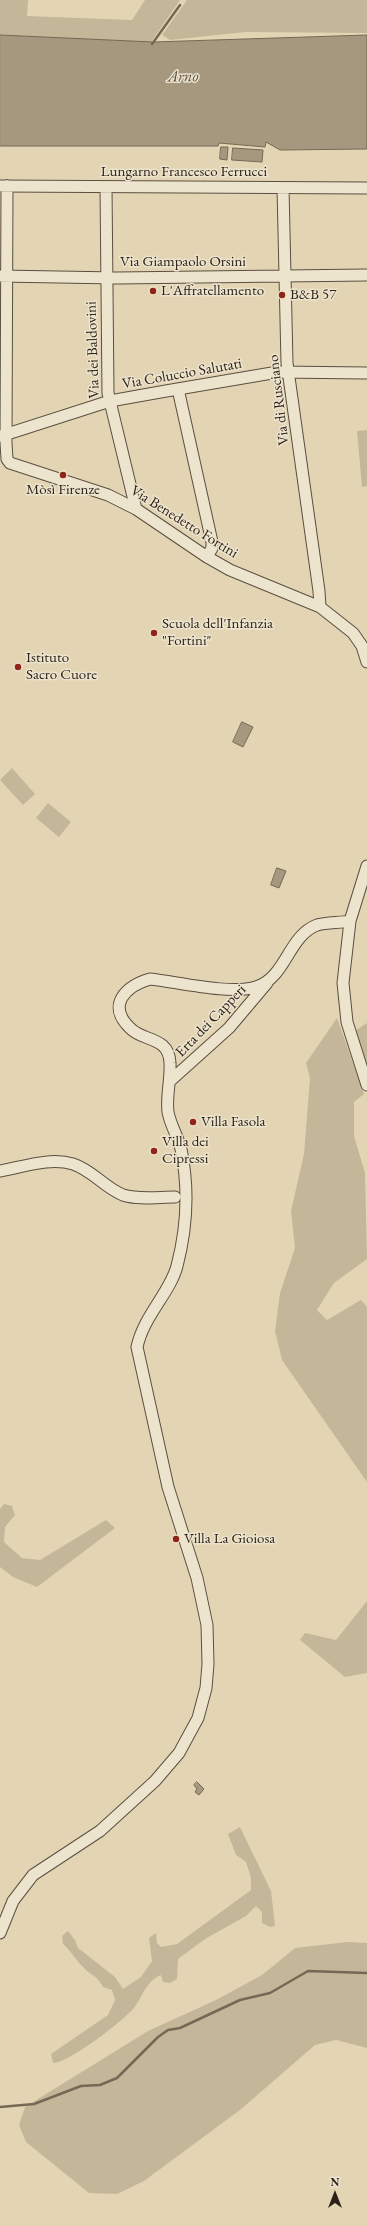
<!DOCTYPE html>
<html>
<head>
<meta charset="utf-8">
<style>
	body { margin:0 }
	#map { position:relative; width:367px; height:2226px; overflow:hidden; background:#e3d5b3; font-family:"EB Garamond",serif }
	canvas { display:block }
	.north { position:absolute; left:315px; top:2174px; width:40px; height:40px; -webkit-text-stroke:3px #ede4ce; paint-order:stroke; rotate:0deg; font-size:11px; font-weight:700; line-height:16px; text-align:center; color:#2d2219 }
	.north::after { content:''; display:block; margin:auto; width:14px; height:18px; background:#2d2219; clip-path:polygon(50% 0,100% 100%,50% 72%,0 100%) }
</style>
</head>
<body>
<div id="map">
<canvas width="367" height="2226"></canvas>
<div class="north">N</div>
</div>
<script>
const ctx = document.querySelector('canvas').getContext('2d');
ctx.lineJoin = 'round';
function paint(path, color) {
  ctx.fillStyle = color;
  ctx.fill(path, 'evenodd');
}
function strokePath(path, color, width, dash) {
  ctx.strokeStyle = color;
  ctx.lineWidth = width;
  ctx.lineCap = dash ? 'butt' : 'round';
  ctx.setLineDash(dash || []);
  ctx.stroke(path);
}
function label(font, color, halo, rows, align = 'center') {
  ctx.font = font + ' "EB Garamond",serif';
  ctx.lineWidth = 3;
  ctx.setLineDash([]);
  ctx.textBaseline = 'middle';
  ctx.strokeStyle = halo;
  ctx.fillStyle = color;
  for (const [text, x, y, turn = 0] of rows) {
    ctx.save();
    ctx.translate(x, y);
    ctx.rotate((+turn || 0) * Math.PI / 180);
    ctx.textAlign = isNaN(turn) ? turn : align;
    if (halo) ctx.strokeText(text, 0, 0);
    ctx.fillText(text, 0, 0);
    ctx.restore();
  }
}
paint(new Path2D(`
	M 0,0 L 28,0 L 27,16 L 132,20 L 145,0 L 180,0 L 151,42 L 0,36 Z
	M 187,0 L 367,0 L 367,33 L 246,32 L 170,40 L 162,35 Z
	M 367,430 L 367,486 L 362,487 L 357,431 Z
	M 12,768 L 35,794 L 23,805 L 0,780 Z
	M 48,803 L 71,822 L 59,837 L 36,818 Z
	M 337,1018 L 364,1094 L 354,1102 L 354,1136 L 365,1173 L 367,1259 L 334,1283 L 317,1310 L 327,1320 L 361,1300 L 367,1307 L 367,1482 L 282,1360 L 275,1331 L 280,1293 L 295,1248 L 291,1211 L 304,1154 L 310,1078 L 306,1063 Z
	M 367,1023 L 367,1070 L 353,1032 Z
	M 4,1504 L 12,1506 L 15,1515 L 5,1527 L 4,1542 L 22,1558 L 40,1560 L 106,1520 L 115,1528 L 37,1587 L 13,1577 L 0,1567 L 0,1509 Z
	M 367,1601 L 367,1673 L 345,1677 L 300,1640 L 305,1633 L 336,1640 Z
	M 240,1827 L 271,1891 L 275,1926 L 270,1927 L 262,1923 L 262,1912 L 256,1906 L 246,1916 L 205,1939 L 178,1959 L 177,1979 L 170,1983 L 163,1982 L 161,1975 C 146,1981 143,1996 134,2008 C 123,2021 69,2063 53,2063 L 51,2054 L 108,2015 L 115,2000 L 112,1990 L 103,1987 C 95,1973 94,1978 85,1969 C 76,1961 72,1952 63,1944 L 62,1936 L 68,1931 L 75,1940 L 78,1948 L 115,1977 L 123,1989 L 141,1977 L 152,1961 L 149,1938 L 156,1933 L 157,1943 L 161,1947 L 177,1944 L 251,1890 L 251,1878 L 246,1862 L 236,1855 L 228,1834 Z
	M 347,1942 L 367,1943 L 367,2048 L 336,2040 L 315,2045 L 240,2110 L 144,2181 L 117,2194 L 89,2193 L 26,2142 L 19,2125 L 25,2107 L 148,2031 L 216,2000 L 262,1975 L 295,1948 Z`), '#c4b799');
const water = new Path2D(`
	M 0,35 L 153,42 L 367,35 L 367,149 L 280,150 L 266,142 L 265,147 L 219,143 L 218,146 L 0,146 Z
	M 221,147 L 228,147 L 227,160 L 220,159 Z
	M 233,148 L 263,150 L 262,162 L 232,160 Z
	M 242,722 L 253,727 L 243,747 L 233,742 Z
	M 277,868 L 286,871 L 279,888 L 271,885 Z
	M 197,1782 L 204,1789 L 199,1795 L 195,1792 L 197,1789 L 194,1785 Z`);
paint(water, '#a5987f');
strokePath(water, '#756956', 1);
strokePath(new Path2D(`
	M 152,44 L 180,5
	M 0,2107 L 34,2104 L 81,2086 L 100,2085 L 117,2078 L 158,2037 L 168,2030 L 180,2028 L 240,2000 L 270,1993 L 308,1971 L 367,1973`), '#756956', 2.5);
const minor = new Path2D(`
	M 0,186 L 367,188
	M 7,186 L 6,443 L 7,459 L 10,463 L 108,495 L 136,509 L 207,557 L 230,570 L 320,607 L 353,633 L 362,646 L 367,662
	M 106,187 L 108,393 L 136,509
	M 283,188 L 287,363 L 319,591 L 320,607
	M 0,276 L 117,278 L 367,275
	M 178,389 L 212,542 L 212,548 L 207,557
	M 1,436 L 110,401 L 166,391 L 278,372 L 367,373
	M 367,866 L 350,921 L 343,983 L 347,1022 L 367,1085
	M 170,1081 L 229,1028 L 267,983
	M 0,1171 C 23,1167 50,1157 73,1164 C 92,1170 105,1188 123,1195 C 138,1200 159,1197 175,1197
	M 0,1933 L 13,1901 L 33,1875 L 100,1831 L 155,1781 L 179,1753 L 198,1718 L 206,1688 L 208,1664 L 207,1625 L 197,1578 L 168,1487 L 137,1347 C 144,1315 170,1293 177,1266 C 187,1228 189,1188 181,1149 C 178,1137 170,1124 168,1112 C 166,1096 171,1079 170,1063 C 169,1036 143,1042 130,1028 C 106,1005 126,986 150,979 C 178,982 230,995 256,987 C 286,978 288,936 317,925 C 326,922 340,923 350,921`);
strokePath(minor, '#5a4f40', 13);
strokePath(minor, '#ede4ce', 11);
for (const [x, y, r, color] of [
	[153,291,4,"#8f2418"],
	[282,295,4,"#8f2418"],
	[63,475,4,"#8f2418"],
	[154,633,4,"#8f2418"],
	[18,667,4,"#8f2418"],
	[193,1122,4,"#8f2418"],
	[154,1151,4,"#8f2418"],
	[176,1539,4,"#8f2418"]
]) {
  const dot = new Path2D();
  dot.arc(x, y, r, 0, 2 * Math.PI);
  ctx.fillStyle = color;
  ctx.fill(dot);
  strokePath(dot, '#ede4ce', 1.5);
}
label('15px', '#2d2219', '#ede4ce', [
	["Lungarno Francesco Ferrucci",184,172],
	["Via Giampaolo Orsini",183,262],
	["Via dei Baldovini",93,350,-92],
	["Via Coluccio Salutati",182,374,-10],
	["Via di Rusciano",279,400,-97],
	["Via Benedetto Fortini",184,522,32],
	["Erta dei Capperi",211,1021,-46]
]);
label('15px', '#2d2219', '#ede4ce', [
	["L'Affratellamento",161,291],
	["B&B 57",290,295],
	["Mòsì Firenze",63,490,"center"],
	["Scuola dell'Infanzia",162,624],
	["\"Fortini\"",162,641],
	["Istituto",26,658],
	["Sacro Cuore",26,675],
	["Villa Fasola",201,1122],
	["Villa dei",162,1142],
	["Cipressi",162,1159],
	["Villa La Gioiosa",184,1539]
], 'left');
label('italic 16px', '#574b3d', '#ede4ce', [
	["Arno",183,77,-1]
]);
</script>
</body>
</html>
